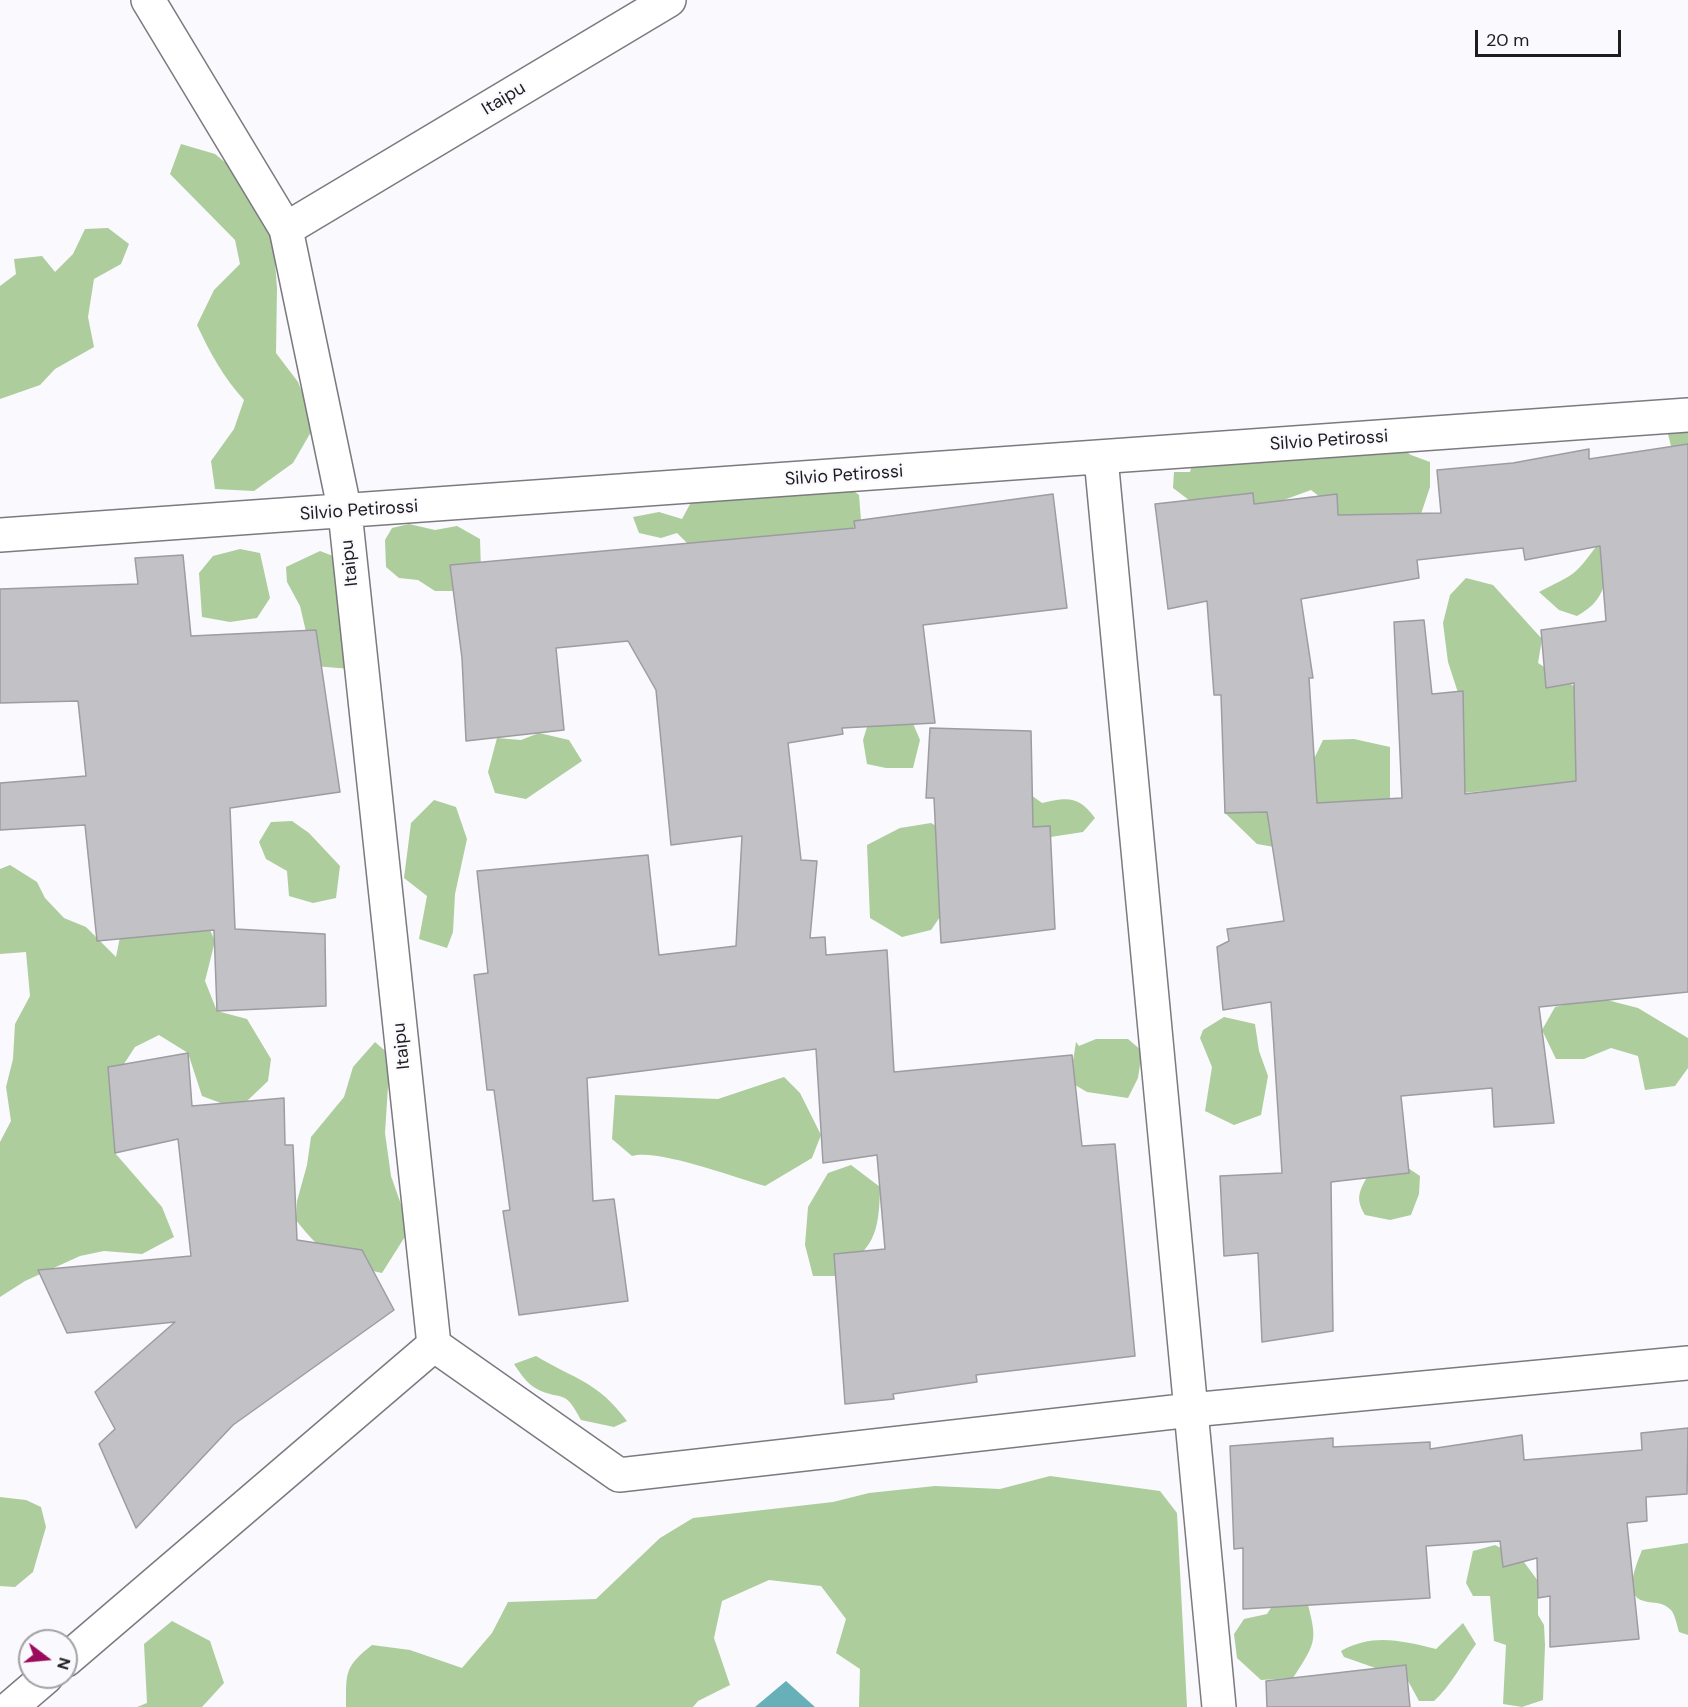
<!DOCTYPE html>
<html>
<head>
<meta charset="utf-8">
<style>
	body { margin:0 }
	#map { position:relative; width:1688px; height:1707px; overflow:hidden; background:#faf9fe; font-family:"DM Sans",sans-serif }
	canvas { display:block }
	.north { position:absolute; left:18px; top:1629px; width:60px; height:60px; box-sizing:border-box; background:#faf9fe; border:2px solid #a2a1a4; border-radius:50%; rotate:106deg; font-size:16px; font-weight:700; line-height:24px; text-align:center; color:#1d1d1e }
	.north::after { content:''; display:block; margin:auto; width:21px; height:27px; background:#9a0b5c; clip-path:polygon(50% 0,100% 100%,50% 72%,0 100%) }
	.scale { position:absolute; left:1475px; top:30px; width:146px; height:27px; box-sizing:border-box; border:3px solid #1d1d1e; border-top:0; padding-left:8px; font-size:18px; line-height:21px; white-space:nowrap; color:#1d1d1e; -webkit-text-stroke:4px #faf9fe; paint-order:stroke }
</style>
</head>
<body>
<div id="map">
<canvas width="1688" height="1707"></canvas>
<div class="north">N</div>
<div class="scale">20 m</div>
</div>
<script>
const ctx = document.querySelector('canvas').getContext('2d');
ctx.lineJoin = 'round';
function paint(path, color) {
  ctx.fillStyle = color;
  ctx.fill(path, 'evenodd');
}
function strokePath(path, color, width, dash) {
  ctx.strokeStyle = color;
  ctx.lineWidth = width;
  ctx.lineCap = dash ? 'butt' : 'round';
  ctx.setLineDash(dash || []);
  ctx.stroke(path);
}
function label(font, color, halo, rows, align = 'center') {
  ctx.font = font + ' "DM Sans",sans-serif';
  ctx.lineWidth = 4.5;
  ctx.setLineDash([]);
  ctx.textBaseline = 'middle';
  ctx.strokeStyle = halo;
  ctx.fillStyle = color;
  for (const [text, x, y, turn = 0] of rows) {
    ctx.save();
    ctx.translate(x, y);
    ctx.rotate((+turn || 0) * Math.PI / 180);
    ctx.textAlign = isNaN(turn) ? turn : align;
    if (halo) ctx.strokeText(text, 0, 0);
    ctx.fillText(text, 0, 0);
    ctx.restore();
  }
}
paint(new Path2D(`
	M 181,144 L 215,154 L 265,195 L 273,235 L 277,288 L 276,353 L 298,382 L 315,425 L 293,463 L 254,491 L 215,489 L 211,461 L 234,429 L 244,400 C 224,378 210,353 197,325 L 214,290 L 240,264 L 235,240 L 170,174 Z
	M 108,228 L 129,244 L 121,264 L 94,279 L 88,317 L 94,347 L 55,369 L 40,385 L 0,399 L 0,286 L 16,274 L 14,259 L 42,256 L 55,272 L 73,254 L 85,229 Z
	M 1688,418 L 1688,450 L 1671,446 L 1667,430 Z
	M 1385,437 L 1411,455 L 1430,462 L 1430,487 L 1421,514 L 1342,560 L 1338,511 L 1311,490 L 1281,501 L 1254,505 L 1189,500 L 1173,488 L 1174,472 L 1190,472 L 1196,451 Z
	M 834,476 L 859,495 L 861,520 L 848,533 L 700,556 L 677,533 L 661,538 L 639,533 L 633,517 L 659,512 L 682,519 L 696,493 Z
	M 409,524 L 435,530 L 457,526 L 480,539 L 481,570 L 462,591 L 435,591 L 418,580 L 399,578 L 386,567 L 385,540 L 392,528 Z
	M 1606,537 C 1606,572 1612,597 1577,616 L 1559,610 L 1539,592 C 1551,585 1568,579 1577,570 C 1589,559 1593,547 1606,537 Z
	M 240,549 L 260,553 L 270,598 L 257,618 L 230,622 L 202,617 L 199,573 L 213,556 Z
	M 320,551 L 351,563 L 351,669 L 314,666 L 300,606 L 287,582 L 286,567 Z
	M 1466,578 L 1493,585 L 1542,639 L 1538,663 L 1583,692 L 1598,777 L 1545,797 L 1516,788 L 1452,794 L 1452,749 L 1464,737 L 1463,708 L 1448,662 L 1443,623 L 1450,595 Z
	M 872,711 L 912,721 L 920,740 L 913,768 L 886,768 L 867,764 L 863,740 Z
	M 539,733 L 569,740 L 582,761 L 526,799 L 495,793 L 488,772 L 497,738 L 521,740 Z
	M 1354,739 L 1390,747 L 1390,818 L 1280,848 L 1257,844 L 1225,813 L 1237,788 L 1313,761 L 1323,740 Z
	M 1027,792 L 1042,803 C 1069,797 1078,796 1095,818 L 1083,832 L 1044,838 L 970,807 Z
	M 434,800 L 456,807 L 467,839 L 455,894 L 453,932 L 447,948 L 419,939 L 427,896 L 404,878 L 411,823 Z
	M 292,821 L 309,833 L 340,866 L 336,898 L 313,903 L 289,896 L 287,871 L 266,859 L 259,842 L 271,822 Z
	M 931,823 L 952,835 L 951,901 L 931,930 L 902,937 L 870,918 L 867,845 L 900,828 Z
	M 10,865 L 37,882 L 45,898 L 64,918 L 86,927 L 116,957 L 125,912 L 203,914 L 215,941 L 205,981 L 217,1011 L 247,1019 L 271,1059 L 268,1081 L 247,1101 L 226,1105 L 202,1096 L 188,1053 L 159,1035 L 135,1047 L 116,1076 L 112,1118 L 115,1153 L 162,1207 L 174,1237 L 142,1254 L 104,1251 L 80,1256 L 25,1281 L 0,1297 L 0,1142 L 11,1121 L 6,1087 L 13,1059 L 15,1024 L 30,996 L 26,952 L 0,954 L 0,869 Z
	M 1603,999 L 1638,1008 L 1688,1038 L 1688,1068 L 1675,1086 L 1645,1090 L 1638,1056 L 1611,1048 L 1584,1059 L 1556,1059 L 1542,1030 L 1555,1007 L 1583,1000 Z
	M 1224,1017 L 1255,1024 L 1259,1051 L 1268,1076 L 1261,1115 L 1234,1125 L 1205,1111 L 1212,1067 L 1200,1038 L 1203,1030 Z
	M 1096,1039 L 1128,1039 L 1142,1051 L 1138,1078 L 1128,1098 L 1087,1092 L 1075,1085 L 1073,1061 L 1076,1042 L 1079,1046 Z
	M 375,1042 L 390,1055 L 385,1133 L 391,1176 L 403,1210 L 406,1235 L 382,1273 C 338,1263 324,1256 296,1220 L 297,1201 L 307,1165 L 311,1137 L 344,1097 L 353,1067 Z
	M 784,1077 L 800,1093 L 821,1135 L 812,1158 L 765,1186 C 737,1178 656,1148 632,1156 L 612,1139 L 615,1095 L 718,1099 Z
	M 851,1165 L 880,1187 C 879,1236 874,1246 836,1276 L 813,1276 L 805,1245 L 808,1207 L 828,1173 Z
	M 1408,1168 L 1420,1176 L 1419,1194 L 1411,1215 L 1390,1220 L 1365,1215 C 1356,1200 1358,1193 1367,1177 Z
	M 536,1356 C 576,1380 597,1381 627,1421 L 614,1427 L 581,1420 C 564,1387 563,1402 537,1389 C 527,1384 520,1373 514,1364 Z
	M 1050,1476 L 1160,1491 L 1177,1513 L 1187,1707 L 859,1707 L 860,1669 L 836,1653 L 846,1619 L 821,1586 L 769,1580 L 722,1601 L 714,1638 L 730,1685 L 698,1701 L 693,1707 L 346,1707 C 346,1673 344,1667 372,1645 L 410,1650 L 462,1668 L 492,1633 L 508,1602 L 596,1599 L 660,1538 L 693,1518 L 833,1502 L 869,1493 L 935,1486 L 1000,1489 Z
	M 0,1497 L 26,1500 L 41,1507 L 46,1527 L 33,1572 L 15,1587 L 0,1586 Z
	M 1688,1543 L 1688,1635 L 1679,1632 C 1677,1625 1675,1615 1671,1610 C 1662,1601 1655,1604 1644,1601 C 1622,1596 1637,1563 1642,1550 Z
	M 1495,1545 L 1521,1558 L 1538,1581 L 1538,1615 L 1544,1625 L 1545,1645 L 1543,1700 L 1522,1707 L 1503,1704 L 1506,1645 L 1494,1641 L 1490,1596 L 1473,1596 L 1466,1583 L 1473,1551 Z
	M 1278,1597 L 1306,1597 C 1317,1640 1318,1640 1293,1678 L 1261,1680 L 1237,1658 L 1234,1634 L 1244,1619 L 1267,1614 Z
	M 172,1621 L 210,1641 L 224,1683 L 202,1707 L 137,1707 L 147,1703 L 144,1644 Z
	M 1463,1623 L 1476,1644 C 1463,1662 1450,1687 1434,1701 L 1419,1701 L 1407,1679 L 1344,1657 L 1341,1651 C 1374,1633 1401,1641 1436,1649 Z`), '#adcd9d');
paint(new Path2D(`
	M 786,1681 L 815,1707 L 755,1707 Z`), '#68b0b9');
const building = new Path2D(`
	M 1688,444 L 1688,992 L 1539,1007 L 1554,1123 L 1494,1127 L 1492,1088 L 1401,1096 L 1409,1173 L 1331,1182 L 1333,1331 L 1262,1342 L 1258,1253 L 1224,1256 L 1220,1176 L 1282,1173 L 1271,1002 L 1223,1010 L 1217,947 L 1229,941 L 1227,929 L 1284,921 L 1267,812 L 1225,813 L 1221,695 L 1214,695 L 1207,601 L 1168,609 L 1155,504 L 1253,493 L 1254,504 L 1337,494 L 1338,515 L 1441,513 L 1437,470 L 1513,463 L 1589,449 L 1589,459 ZM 1600,546 L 1606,621 L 1541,630 L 1546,688 L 1574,683 L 1576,781 L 1465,794 L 1463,691 L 1432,694 L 1424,620 L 1394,622 L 1402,798 L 1317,803 L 1309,678 L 1313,678 L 1301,599 L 1419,578 L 1417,560 L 1523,548 L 1525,560 Z
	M 1053,494 L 1067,608 L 923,625 L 935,723 L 842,728 L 843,734 L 788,743 L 801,860 L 817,861 L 810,938 L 825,937 L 826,955 L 887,950 L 894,1072 L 1072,1055 L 1082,1146 L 1115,1144 L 1135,1356 L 976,1375 L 977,1382 L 893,1394 L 894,1399 L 845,1404 L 834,1254 L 885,1249 L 877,1155 L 823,1163 L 816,1049 L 587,1078 L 593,1201 L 614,1199 L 628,1301 L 519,1315 L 503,1211 L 510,1210 L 494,1090 L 487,1090 L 474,975 L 488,973 L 477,871 L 648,855 L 659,955 L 736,946 L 742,836 L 671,845 L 656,690 L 628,641 L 556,648 L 564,730 L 466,741 L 462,658 L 450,565 L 855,528 L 854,521 Z
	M 183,555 L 191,636 L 316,630 L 340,792 L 230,808 L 235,929 L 325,934 L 326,1006 L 217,1011 L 214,930 L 97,941 L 85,825 L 0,830 L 0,783 L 86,776 L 78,701 L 0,703 L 0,589 L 138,584 L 135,558 Z
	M 930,728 L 1031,731 L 1033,827 L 1050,826 L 1055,929 L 941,943 L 934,798 L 926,798 Z
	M 188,1053 L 192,1106 L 284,1098 L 285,1145 L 293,1145 L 297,1240 L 362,1250 L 394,1310 L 233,1425 L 136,1528 L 99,1444 L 115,1429 L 95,1392 L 175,1322 L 67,1333 L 38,1270 L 191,1256 L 178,1139 L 115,1153 L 108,1067 Z
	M 1688,1428 L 1687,1494 L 1646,1497 L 1647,1521 L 1627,1523 L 1639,1639 L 1550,1647 L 1550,1596 L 1538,1598 L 1537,1558 L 1503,1567 L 1500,1541 L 1426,1546 L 1430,1598 L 1243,1609 L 1243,1548 L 1234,1549 L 1230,1446 L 1333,1438 L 1333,1447 L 1430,1442 L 1430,1449 L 1522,1435 L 1524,1460 L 1642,1450 L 1641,1433 Z
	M 1406,1665 L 1410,1707 L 1267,1707 L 1266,1681 Z`);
paint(building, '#c2c1c6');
strokePath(building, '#9d9ca1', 1.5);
const minor = new Path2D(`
	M 148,0 L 286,229
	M 1101,458 L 1219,1707
	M 0,535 L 1688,415
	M 434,1345 L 345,512 L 286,229 L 669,0
	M 434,1345 L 619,1475 L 1191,1410 L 1688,1363
	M 66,1660 L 434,1345
	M 11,1707 L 46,1677`);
strokePath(minor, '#7b7a7f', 36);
strokePath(minor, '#fff', 33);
label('18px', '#1d1d1e', '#faf9fe', [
	["Itaipu",504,99,-31],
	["Silvio Petirossi",1329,441,-4],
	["Silvio Petirossi",844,476,-4],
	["Silvio Petirossi",359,511,-4],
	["Itaipu",350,563,-96],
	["Itaipu",402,1046,-96]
]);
</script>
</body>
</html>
